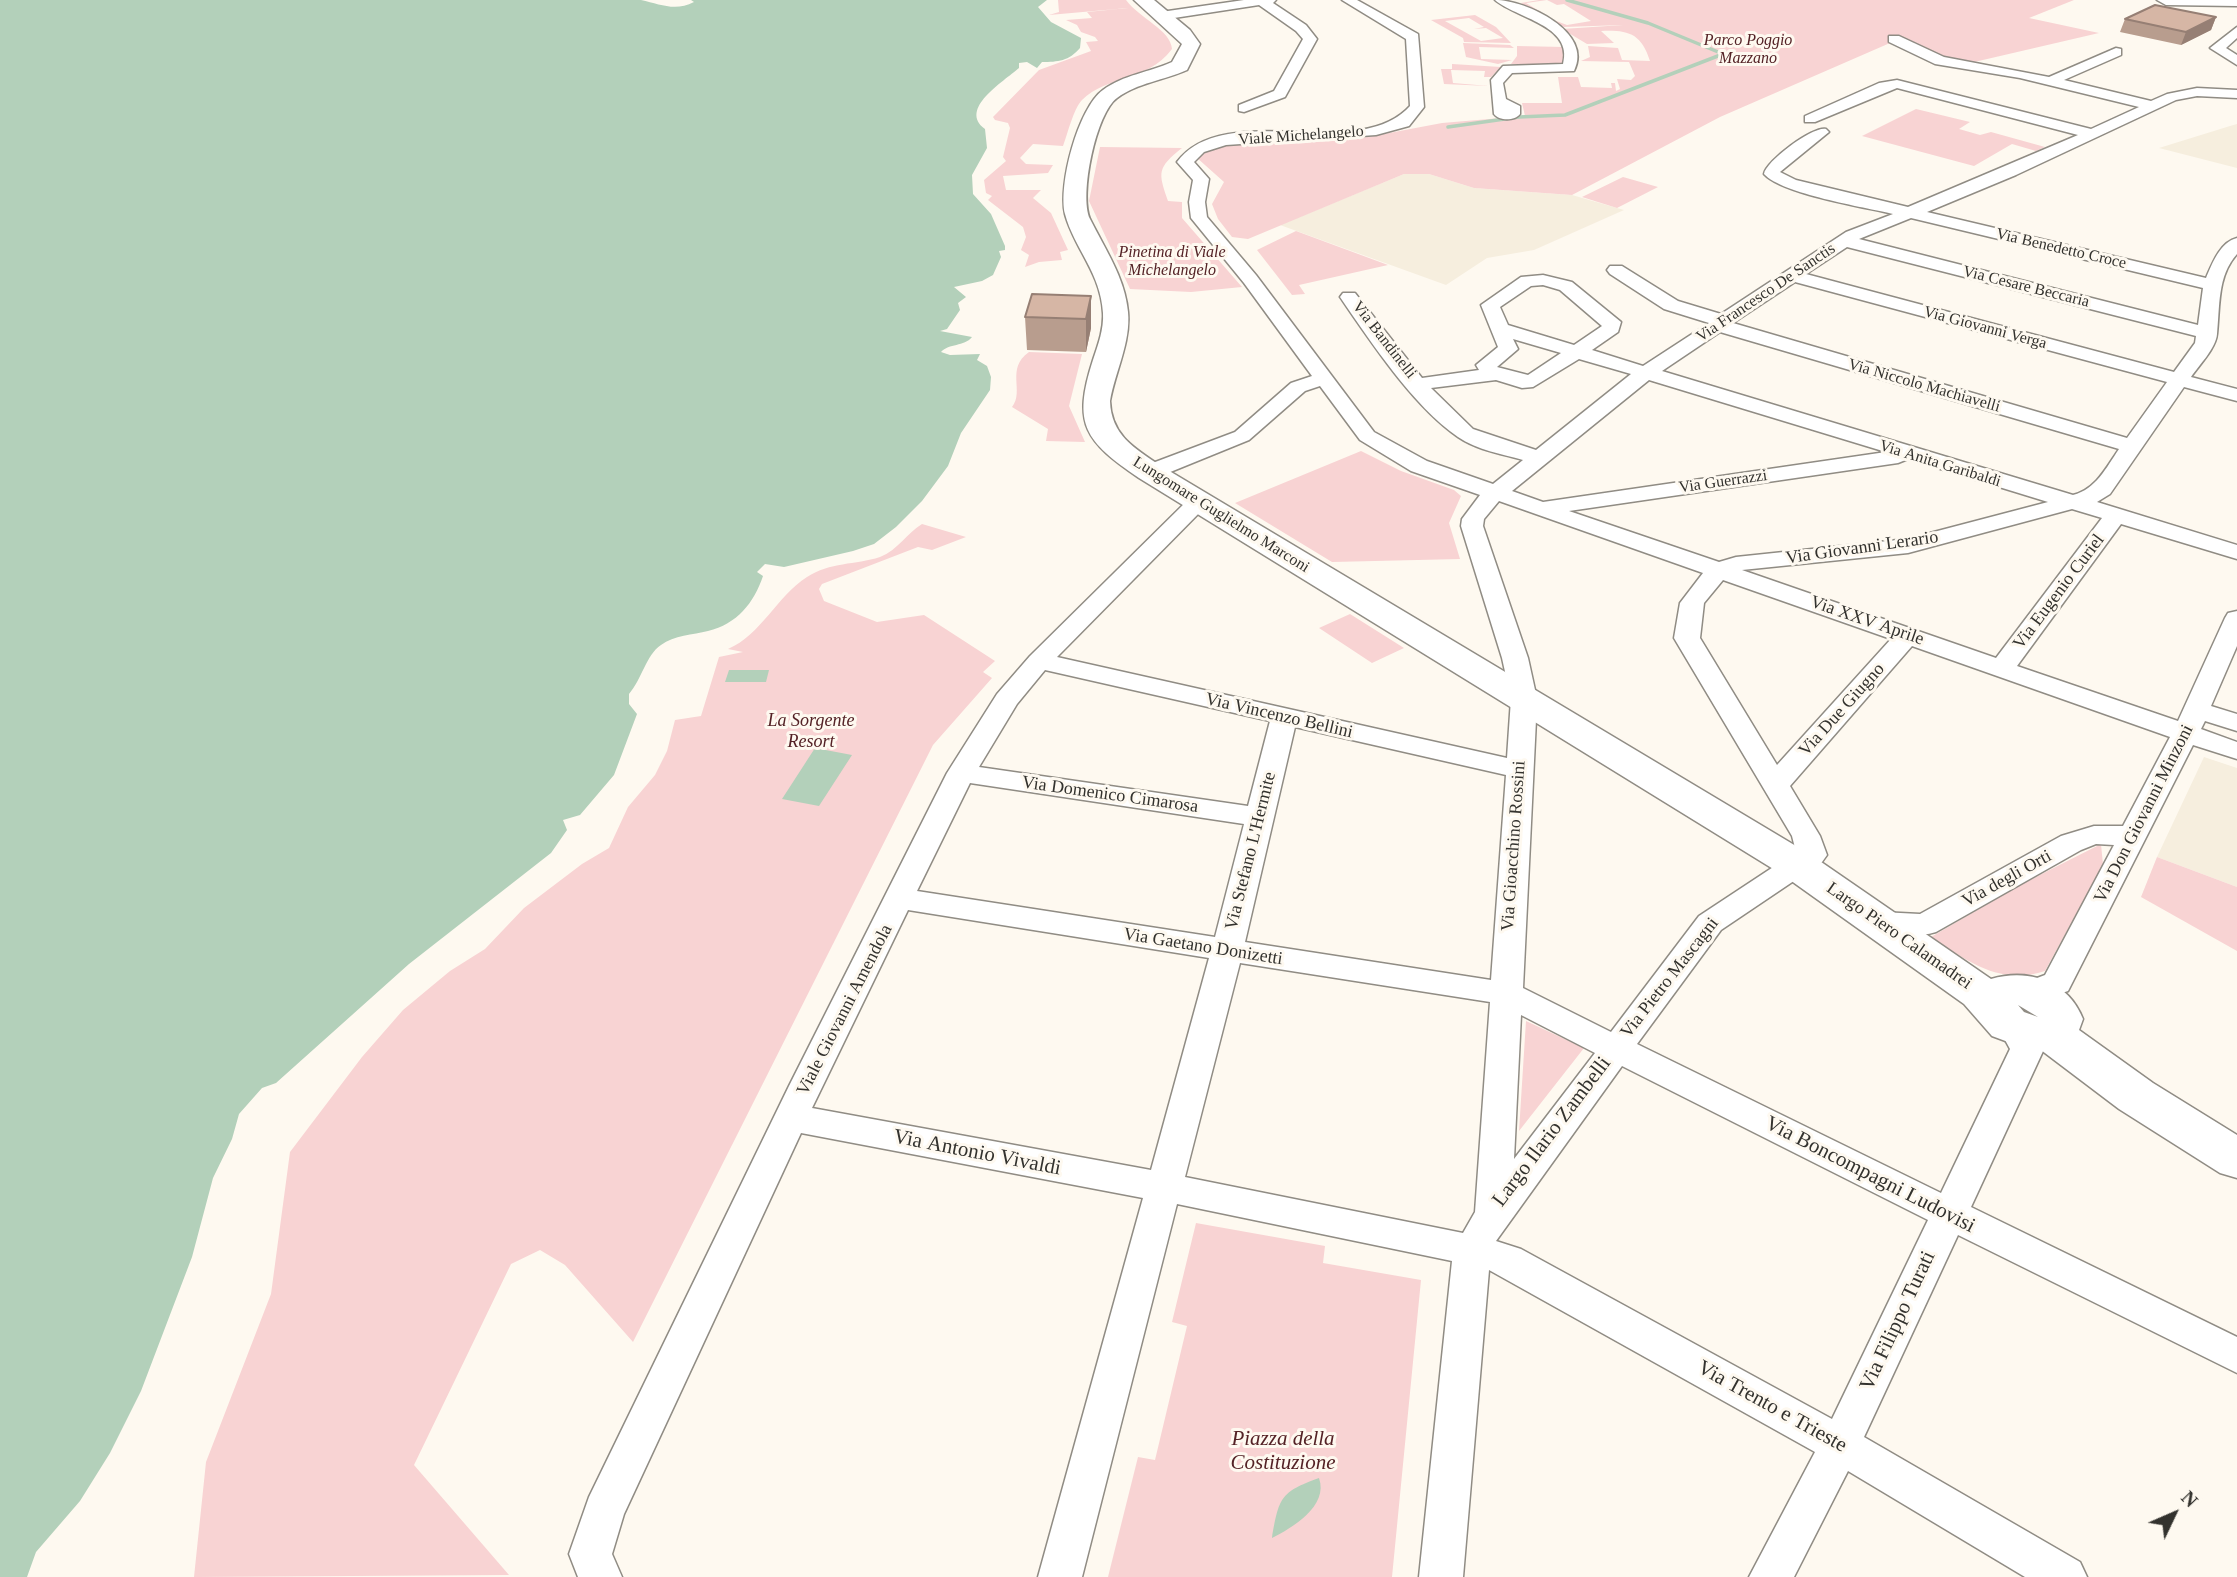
<!DOCTYPE html>
<html>
<head>
<meta charset="utf-8">
<style>
	body { margin:0 }
	#map { position:relative; width:2237px; height:1577px; overflow:hidden; background:#fef9f0; font-family:Georgia,serif }
	canvas { display:block }
	.north { position:absolute; left:2139px; top:1479px; width:70px; height:70px; -webkit-text-stroke:5px #fef9f0; paint-order:stroke; rotate:46deg; font-size:19px; font-weight:700; line-height:28px; text-align:center; color:#33322e }
	.north::after { content:''; display:block; margin:auto; width:24px; height:32px; background:#33322e; clip-path:polygon(50% 0,100% 100%,50% 72%,0 100%) }
</style>
</head>
<body>
<div id="map">
<canvas width="2237" height="1577"></canvas>
<div class="north">N</div>
</div>
<script>
const ctx = document.querySelector('canvas').getContext('2d');
ctx.lineJoin = 'round';
function paint(path, color) {
  ctx.fillStyle = color;
  ctx.fill(path, 'evenodd');
}
function strokePath(path, color, width, dash) {
  ctx.strokeStyle = color;
  ctx.lineWidth = width;
  ctx.lineCap = dash ? 'butt' : 'round';
  ctx.setLineDash(dash || []);
  ctx.stroke(path);
}
function label(font, color, halo, rows, align = 'center') {
  ctx.font = font + ' Georgia,serif';
  ctx.lineWidth = 6;
  ctx.setLineDash([]);
  ctx.textBaseline = 'middle';
  ctx.strokeStyle = halo;
  ctx.fillStyle = color;
  for (const [text, x, y, turn = 0] of rows) {
    ctx.save();
    ctx.translate(x, y);
    ctx.rotate((+turn || 0) * Math.PI / 180);
    ctx.textAlign = isNaN(turn) ? turn : align;
    if (halo) ctx.strokeText(text, 0, 0);
    ctx.fillText(text, 0, 0);
    ctx.restore();
  }
}
paint(new Path2D(`
	M 2237,124 L 2237,168 L 2159,148 L 2230,126 Z
	M 1404,174 L 1429,174 L 1474,188 L 1572,195 L 1624,210 L 1534,250 L 1487,258 L 1446,285 L 1280,225 Z
	M 2204,757 L 2237,768 L 2237,887 L 2157,857 Z`), '#f6eede');
paint(new Path2D(`
	M 1058,0 L 1126,0 C 1139,18 1171,30 1172,49 C 1146,83 1107,75 1082,100 C 1073,110 1068,133 1063,146 L 1033,144 L 1020,158 L 1026,164 L 1053,165 L 1048,173 L 1003,176 L 1006,190 L 1041,190 L 1033,198 L 1051,213 L 1068,250 L 1060,252 L 1062,260 L 1039,262 L 1025,267 L 1029,255 L 1021,250 L 1026,237 L 1023,227 L 988,200 L 992,196 L 986,193 L 984,180 L 1006,161 L 1003,157 L 1010,128 L 1008,123 L 995,120 L 993,117 L 1039,70 L 1091,51 L 1086,42 L 1098,41 L 1095,37 L 1081,32 L 1077,25 L 1066,20 L 1092,18 L 1087,12 L 1128,8 L 1049,15 L 1059,12 Z
	M 1539,0 L 2074,0 L 2029,18 L 2099,33 L 1970,63 L 1935,57 L 1890,43 L 1720,117 L 1572,195 L 1474,188 L 1429,174 L 1404,174 L 1248,239 L 1232,237 L 1218,219 L 1212,204 L 1224,182 L 1196,157 L 1209,149 L 1234,143 L 1368,137 L 1442,123 L 1525,116 L 1522,103 L 1562,103 L 1558,77 L 1578,77 L 1581,87 L 1612,88 L 1611,83 L 1615,83 L 1616,91 L 1620,89 L 1617,79 L 1631,80 L 1635,76 L 1629,62 L 1581,61 L 1590,57 L 1588,46 L 1618,48 L 1622,60 L 1650,61 C 1641,33 1628,30 1601,31 L 1614,43 L 1587,44 L 1562,29 L 1623,25 L 1564,27 L 1543,16 L 1567,25 L 1591,21 L 1564,4 L 1557,5 L 1547,0 L 1526,3 L 1541,12 L 1536,13 L 1521,3 Z
	M 1475,15 L 1496,27 L 1511,43 L 1464,42 L 1463,38 L 1431,20 ZM 1469,18 L 1484,27 L 1474,29 L 1486,28 L 1503,38 L 1481,41 L 1445,21 Z
	M 1463,43 L 1510,45 L 1514,48 L 1479,47 L 1481,59 L 1512,60 L 1498,64 L 1466,57 Z
	M 1517,46 L 1564,47 L 1563,65 L 1511,64 L 1517,56 Z
	M 1452,64 L 1501,67 L 1491,77 L 1484,77 L 1485,71 L 1451,70 L 1453,83 L 1489,86 L 1444,84 L 1441,69 L 1452,69 Z
	M 1916,109 L 1970,122 L 1959,129 L 1980,135 L 1991,132 L 2045,147 L 2036,151 L 2012,144 L 1974,166 L 1862,136 Z
	M 1100,147 L 1182,148 C 1157,168 1158,172 1168,201 L 1182,202 L 1182,218 L 1242,287 L 1191,292 L 1130,289 L 1089,201 Z
	M 1623,177 L 1658,187 L 1617,208 L 1582,197 Z
	M 1296,231 L 1388,265 L 1299,285 L 1305,294 L 1292,295 L 1257,250 Z
	M 1029,352 L 1082,354 L 1069,406 L 1085,442 L 1046,441 L 1048,429 L 1012,407 C 1025,391 1005,369 1029,352 Z
	M 1361,451 L 1401,471 L 1454,490 L 1461,496 L 1449,523 L 1460,559 L 1332,562 L 1235,503 Z
	M 922,524 L 966,537 L 932,550 L 918,547 L 822,584 L 819,589 L 824,601 L 877,622 L 924,615 L 995,661 L 983,672 L 992,678 L 933,745 L 633,1342 L 565,1265 L 540,1250 L 511,1264 L 414,1465 L 509,1575 L 194,1577 L 206,1462 L 271,1294 L 290,1152 L 362,1057 L 403,1010 L 450,971 L 485,949 L 524,908 L 582,864 L 609,848 L 628,807 L 655,775 L 667,751 L 675,720 L 701,716 L 719,657 L 743,652 L 728,649 C 761,635 777,596 807,577 C 830,562 855,565 880,557 C 898,550 907,533 922,524 Z
	M 1350,614 L 1404,648 L 1372,663 L 1319,628 Z
	M 2101,844 L 2103,865 L 2045,971 C 2000,986 1967,961 1931,937 L 2020,885 Z
	M 2157,857 L 2237,887 L 2237,951 L 2141,897 Z
	M 1526,1021 L 1584,1048 L 1519,1131 Z
	M 1196,1223 L 1325,1246 L 1323,1263 L 1421,1280 L 1392,1577 L 1108,1577 L 1138,1457 L 1155,1460 L 1187,1326 L 1172,1322 Z`), '#f8d3d3');
paint(new Path2D(`
	M 0,0 L 641,0 C 660,4 675,12 694,2 L 691,0 L 1047,0 L 1038,7 L 1051,22 L 1081,38 L 1080,48 C 1069,61 1058,62 1042,62 L 1037,68 L 1027,62 L 1019,63 L 1019,68 C 1003,82 958,109 985,129 L 987,148 L 972,175 L 973,194 L 991,214 L 1005,246 L 1005,250 L 999,251 L 1001,257 L 993,275 L 982,281 L 954,287 L 966,297 L 958,303 L 960,310 L 947,329 L 940,331 L 972,337 C 964,347 949,343 941,352 L 950,355 L 980,354 L 977,360 L 987,366 L 991,377 L 990,390 L 961,433 L 948,466 L 922,501 L 896,527 L 874,544 L 853,551 L 784,567 L 765,564 L 757,572 L 763,576 C 754,603 737,624 708,631 C 693,635 674,635 661,645 C 646,655 642,679 629,694 L 629,704 L 637,714 L 614,775 L 580,815 L 563,820 L 567,830 L 551,853 L 409,964 L 276,1083 L 262,1088 L 239,1114 L 232,1139 L 213,1178 L 192,1257 L 141,1391 L 110,1453 L 80,1501 L 36,1552 L 27,1577 L 0,1577 Z
	M 729,670 L 769,670 L 766,682 L 725,682 Z
	M 815,748 L 852,755 L 819,806 L 782,799 Z
	M 1319,1478 C 1329,1506 1292,1528 1272,1538 C 1279,1498 1280,1492 1319,1478 Z`), '#b3d0ba');
strokePath(new Path2D(`
	M 1448,127 L 1519,117 L 1565,115 L 1723,54 L 1648,23 L 1567,0`), '#b3d0ba', 3.5);
const street = new Path2D(`
	M 1244,0 L 1276,0 L 1273,3 L 1306,25 L 1317,39 L 1285,97 L 1244,112 L 1239,111 L 1239,105 L 1274,91 L 1303,39 L 1296,31 L 1259,5 L 1161,20 L 1155,16 L 1161,12 Z
	M 1342,0 L 1357,0 L 1418,34 L 1424,107 L 1409,126 L 1376,135 L 1226,145 L 1204,152 L 1194,162 L 1209,179 L 1205,202 L 1207,217 L 1256,275 L 1374,432 L 1427,461 L 1493,484 L 1523,460 C 1502,454 1477,450 1458,437 C 1413,406 1371,342 1340,297 L 1343,293 L 1355,293 L 1422,378 L 1479,370 L 1476,365 L 1498,347 L 1481,305 L 1521,277 L 1543,275 L 1572,282 L 1621,322 L 1618,332 L 1592,350 L 1643,366 L 1709,323 L 1664,309 L 1610,274 L 1607,270 L 1610,266 L 1622,266 L 1678,301 L 1721,314 L 1846,232 L 1893,214 C 1864,207 1782,194 1764,174 C 1766,161 1813,126 1826,129 L 1829,132 L 1780,172 L 1796,180 L 1908,207 L 2078,135 L 1897,88 L 1815,122 L 1805,122 L 1805,116 L 1879,83 L 1897,80 L 2091,129 L 2139,107 L 2020,78 L 1935,64 L 1889,42 L 1889,36 L 1899,36 L 1944,57 L 2049,77 L 2116,48 L 2121,49 L 2121,55 L 2064,80 L 2151,101 L 2167,94 L 2197,88 L 2237,90 L 2237,98 L 2197,96 L 2176,100 L 2016,175 L 1927,212 L 2206,278 C 2212,264 2220,242 2237,238 L 2237,254 C 2217,276 2220,307 2217,334 C 2216,348 2200,364 2191,377 L 2237,389 L 2237,401 L 2184,387 L 2110,494 L 2097,502 L 2237,545 L 2237,559 L 2121,524 L 2017,666 L 2178,721 L 2225,618 L 2228,613 L 2237,611 L 2237,646 L 2211,706 L 2237,714 L 2237,731 L 2205,721 L 2201,729 L 2237,742 L 2237,759 L 2193,745 L 2068,991 L 2032,1003 L 2021,1000 L 2016,992 L 2021,984 L 2045,975 L 2114,845 L 2096,844 L 2081,850 L 1936,932 C 1916,938 1890,936 1870,930 L 1866,923 L 1870,916 L 1881,912 L 1920,914 L 2061,836 L 2094,826 L 2123,826 L 2170,737 L 1912,646 L 1790,786 L 1820,836 L 1827,855 L 1822,862 L 1721,930 L 1637,1044 L 1941,1193 L 2010,1049 L 1998,1027 L 2002,1019 L 2014,1015 L 2026,1019 L 2044,1049 L 1971,1207 L 2237,1337 L 2237,1373 L 1958,1235 L 1864,1437 L 2080,1562 L 2087,1577 L 2025,1577 L 1848,1471 L 1794,1577 L 1749,1577 L 1815,1452 L 1489,1270 L 1463,1577 L 1419,1577 L 1452,1261 L 1177,1204 L 1082,1577 L 1038,1577 L 1143,1198 L 801,1133 L 624,1514 L 612,1554 L 622,1577 L 578,1577 L 569,1554 L 589,1497 L 789,1086 L 947,773 L 997,694 L 1030,656 L 1191,497 L 1207,497 L 1210,502 L 1057,657 L 1507,758 L 1511,699 L 1502,658 L 1461,526 L 1462,519 L 1480,495 L 1411,471 L 1360,440 L 1320,386 L 1305,391 L 1249,440 L 1158,477 L 1150,479 L 1139,472 L 1142,467 L 1235,432 L 1291,383 L 1312,376 L 1244,283 L 1191,218 L 1189,202 L 1193,180 L 1177,162 C 1225,98 1358,164 1410,106 L 1406,39 ZM 1911,218 L 2203,288 L 2198,325 L 1859,239 ZM 1847,247 L 2196,336 L 2195,343 L 2174,372 L 1806,274 ZM 1795,282 L 2167,382 L 2127,438 L 1733,323 ZM 1543,285 L 1560,290 L 1602,326 L 1574,345 L 1508,325 L 1500,307 L 1531,286 ZM 1720,332 L 2119,449 C 2106,468 2096,489 2073,495 L 1662,371 ZM 1513,339 L 1561,353 L 1528,375 L 1497,367 L 1518,349 ZM 1579,359 L 1631,374 L 1536,450 L 1473,429 L 1431,388 L 1496,380 L 1522,388 L 1533,387 ZM 1649,380 L 1886,452 L 1543,502 L 1512,491 ZM 1908,459 L 2048,502 L 1907,539 L 1736,557 L 1719,562 L 1569,511 L 1898,463 ZM 1499,501 L 1703,573 L 1680,603 L 1674,638 L 1792,836 L 1796,852 L 1699,916 L 1611,1032 L 1523,988 L 1537,699 L 1528,658 L 1483,526 L 1484,519 ZM 2072,509 L 2102,518 L 1996,658 L 1742,570 L 1908,553 ZM 1723,580 L 1891,639 L 1777,765 L 1700,638 L 1704,603 ZM 1045,670 L 1270,721 L 1248,806 L 979,767 L 1017,704 ZM 1295,727 L 1506,775 L 1491,980 L 1245,942 ZM 970,783 L 1244,824 L 1215,937 L 917,891 ZM 908,910 L 1209,958 L 1151,1170 L 812,1108 ZM 1240,963 L 1490,1002 L 1475,1212 L 1463,1233 L 1185,1177 ZM 1521,1015 L 1595,1053 L 1514,1159 ZM 1622,1066 L 1928,1220 L 1832,1419 L 1521,1249 L 1496,1241 Z
	M 1495,0 C 1526,0 1594,32 1574,71 L 1512,73 L 1503,83 L 1506,99 L 1520,106 L 1520,114 C 1515,121 1499,121 1494,114 L 1491,80 L 1503,66 L 1563,64 C 1574,25 1515,18 1495,0 Z
	M 2237,27 L 2237,38 L 2226,48 L 2237,55 L 2237,65 L 2210,48 Z`);
const secondary = new Path2D(`
	M 1134,0 L 1154,0 L 1190,30 L 1200,44 L 1187,70 C 1165,80 1137,83 1117,98 C 1096,113 1079,195 1090,219 C 1105,249 1125,278 1128,312 C 1131,342 1115,372 1110,401 C 1111,435 1134,448 1161,466 L 1811,855 L 1991,979 C 2029,968 2068,981 2083,1019 L 2079,1030 L 2153,1083 L 2237,1135 L 2237,1178 L 2220,1173 L 2119,1109 L 2041,1050 L 2027,1049 L 1992,1036 L 1964,1004 L 1783,875 L 1139,478 C 1085,441 1072,425 1093,360 C 1098,345 1104,329 1103,313 C 1101,273 1074,248 1065,214 C 1058,185 1078,108 1103,90 C 1123,75 1150,72 1172,62 L 1182,44 ZM 2018,1005 L 2038,1017 L 2024,1012 Z
	M 2157,0 L 2237,0 L 2237,6 L 2166,5 Z`);
strokePath(street, '#908c84', 3);
strokePath(secondary, '#908c84', 3);
paint(street, '#fff');
paint(secondary, '#fff');
paint(new Path2D(`
	M 2216,17 L 2211,30 L 2181,45 L 2120,32 L 2125,19 Z
	M 1091,296 L 1091,328 L 1086,352 L 1027,350 L 1025,317 Z`), '#b89d8e');
paint(new Path2D(`
	M 2216,17 L 2211,30 L 2181,45 L 2186,32 Z
	M 1091,296 L 1091,328 L 1086,352 L 1086,319 Z`), '#967f74');
const building = new Path2D(`
	M 2155,5 L 2216,17 L 2186,32 L 2125,19 Z
	M 1032,294 L 1091,296 L 1086,319 L 1025,317 Z`);
paint(building, '#d6b6a5');
strokePath(building, '#967f74', 2);
label('italic 16px', '#542226', '#fef9f0', [
	["Parco Poggio",1748,41],
	["Mazzano",1748,59],
	["Pinetina di Viale",1172,253],
	["Michelangelo",1172,271]
]);
label('16px', '#33322e', '#fef9f0', [
	["Viale Michelangelo",1301,136,-4],
	["Via Benedetto Croce",2061,249,13],
	["Via Cesare Beccaria",2026,287,14],
	["Via Francesco De Sanctis",1766,293,-34],
	["Via Giovanni Verga",1985,328,15],
	["Via Bandinelli",1384,340,52],
	["Via Niccolo Machiavelli",1924,386,16],
	["Via Anita Garibaldi",1940,464,17],
	["Via Guerrazzi",1723,482,-8],
	["Lungomare Guglielmo Marconi",1221,515,32]
]);
label('18px', '#33322e', '#fef9f0', [
	["Via Giovanni Lerario",1862,548,-8],
	["Via Eugenio Curiel",2059,592,-53],
	["Via XXV Aprile",1867,621,19],
	["Via Due Giugno",1842,710,-48],
	["Via Vincenzo Bellini",1279,716,13],
	["Via Domenico Cimarosa",1110,795,8],
	["Via Don Giovanni Minzoni",2144,814,-63],
	["Via Gioacchino Rossini",1514,846,-86],
	["Via Stefano L'Hermite",1251,851,-76],
	["Via degli Orti",2007,879,-29],
	["Largo Piero Calamadrei",1899,936,35],
	["Via Gaetano Donizetti",1203,947,9],
	["Via Pietro Mascagni",1670,978,-52],
	["Viale Giovanni Amendola",845,1010,-63]
]);
label('italic 18px', '#542226', '#fef9f0', [
	["La Sorgente",811,721],
	["Resort",811,742]
]);
label('21px', '#33322e', '#fef9f0', [
	["Largo Ilario Zambelli",1552,1132,-53],
	["Via Antonio Vivaldi",977,1153,11],
	["Via Boncompagni Ludovisi",1870,1175,27],
	["Via Filippo Turati",1898,1321,-65],
	["Via Trento e Trieste",1772,1407,29]
]);
label('italic 21px', '#542226', '#fef9f0', [
	["Piazza della",1283,1439],
	["Costituzione",1283,1463]
]);
</script>
</body>
</html>
